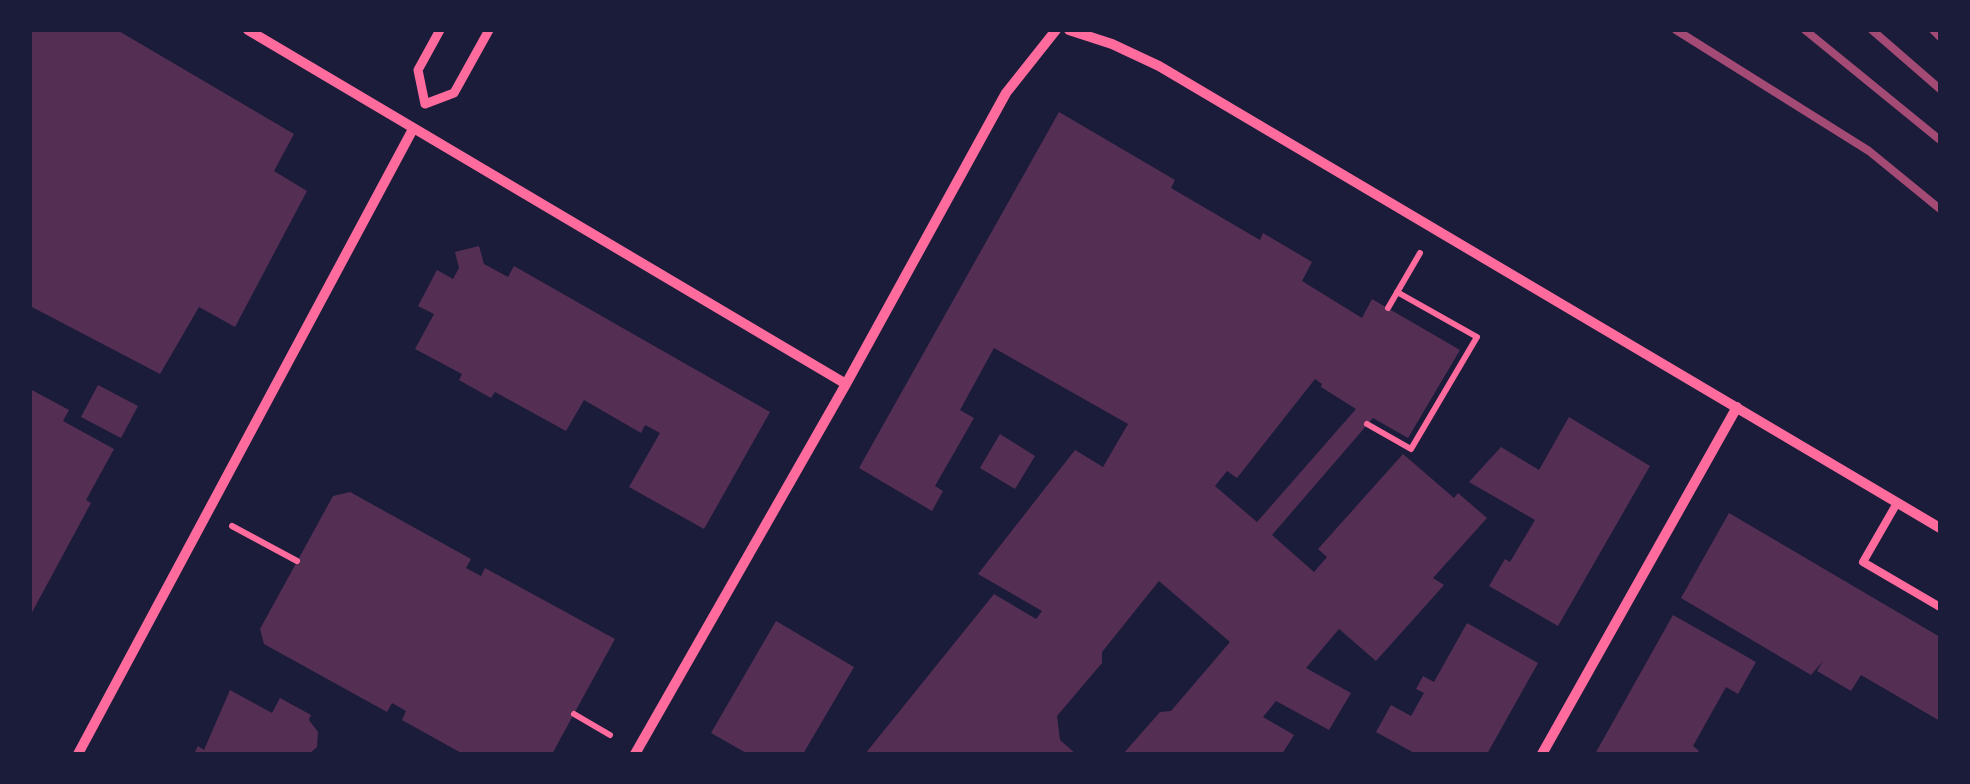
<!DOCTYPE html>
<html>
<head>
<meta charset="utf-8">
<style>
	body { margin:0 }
	#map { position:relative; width:1970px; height:784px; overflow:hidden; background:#1b1b3a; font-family:"Archivo Narrow",sans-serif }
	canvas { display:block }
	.frame { position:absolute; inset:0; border:32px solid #1b1b3a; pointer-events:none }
</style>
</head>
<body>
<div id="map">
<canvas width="1970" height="784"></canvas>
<div class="frame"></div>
</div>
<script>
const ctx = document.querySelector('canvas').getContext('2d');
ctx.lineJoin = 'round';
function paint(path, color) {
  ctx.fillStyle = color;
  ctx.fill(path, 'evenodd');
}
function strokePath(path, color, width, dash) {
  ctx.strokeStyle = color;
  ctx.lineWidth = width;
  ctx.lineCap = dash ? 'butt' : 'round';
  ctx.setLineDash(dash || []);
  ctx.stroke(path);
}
paint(new Path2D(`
	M 30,30 L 117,30 L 294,134 L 274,171 L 307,191 L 235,327 L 199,307 L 160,374 L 30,306 Z
	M 1059,112 L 1175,180 L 1171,188 L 1260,240 L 1263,233 L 1312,262 L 1302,281 L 1362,318 L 1372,299 L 1460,350 L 1408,438 L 1373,418 L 1272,535 L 1314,572 L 1327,557 L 1318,549 L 1403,454 L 1454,498 L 1458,493 L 1487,518 L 1433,578 L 1444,585 L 1376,661 L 1339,629 L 1306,668 L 1351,693 L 1329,730 L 1276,701 L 1263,717 L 1294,735 L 1282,754 L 1123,754 L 1160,712 L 1171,711 L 1230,642 L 1159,581 L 1102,652 L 1102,663 L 1057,716 L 1060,740 L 1076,754 L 865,754 L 994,594 L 1036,619 L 1042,611 L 978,574 L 1075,450 L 1103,467 L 1128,424 L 994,348 L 960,410 L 974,418 L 935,486 L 943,491 L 932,511 L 859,468 ZM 1315,379 L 1322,384 L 1321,387 L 1356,409 L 1257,522 L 1215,486 L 1227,471 L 1237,478 Z
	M 479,246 L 484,264 L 508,277 L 514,266 L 770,412 L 704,529 L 629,487 L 660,433 L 645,425 L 641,433 L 584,400 L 566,431 L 495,392 L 491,398 L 459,380 L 462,374 L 415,349 L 434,314 L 418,306 L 437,270 L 453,279 L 459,268 L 455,252 Z
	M 98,385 L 138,406 L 121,438 L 81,417 Z
	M 30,389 L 69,410 L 63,421 L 114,449 L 86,500 L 91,503 L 30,616 Z
	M 1569,417 L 1650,466 L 1558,626 L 1489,586 L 1505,559 L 1510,562 L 1535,520 L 1469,482 L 1501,447 L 1539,470 Z
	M 1000,434 L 1035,456 L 1015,489 L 980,468 Z
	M 350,492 L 471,559 L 466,568 L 481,576 L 485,568 L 615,639 L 552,754 L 463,754 L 402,720 L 406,711 L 392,703 L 387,712 L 264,644 L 260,629 L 333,496 Z
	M 1729,513 L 1940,637 L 1940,721 L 1861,675 L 1851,691 L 1817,671 L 1823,661 L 1811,675 L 1681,598 Z
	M 1673,615 L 1756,662 L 1738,694 L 1726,687 L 1693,746 L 1699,751 L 1697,754 L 1595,754 Z
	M 776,621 L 854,667 L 803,754 L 748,754 L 711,733 Z
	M 1467,623 L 1538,663 L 1487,754 L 1416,754 L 1376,732 L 1391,705 L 1411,716 L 1424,693 L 1416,689 L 1423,676 L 1434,682 Z
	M 230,690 L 272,713 L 280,698 L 311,715 L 309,720 L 318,732 L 317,747 L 309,754 L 194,754 L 198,746 L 204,750 Z`), '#542f53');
strokePath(new Path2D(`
	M 1388,308 L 1420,253
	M 1367,424 L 1411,449 L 1477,337 L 1397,292
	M 232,526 L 297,561
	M 574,714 L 610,735`), '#ff6b9d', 6);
strokePath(new Path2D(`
	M 1897,503 L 1863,562 L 1940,607`), '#ff6b9d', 8);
strokePath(new Path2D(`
	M 440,30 L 418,70 L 425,104 L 454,93 L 489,30`), '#ff6b9d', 9);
strokePath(new Path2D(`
	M 248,30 L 846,384
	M 1069,30 L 1112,44 L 1159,66 L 1940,528
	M 78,754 L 413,129
	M 635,754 L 846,384 L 1006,93 L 1056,30
	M 1542,754 L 1737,407`), '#ff6b9d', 10);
strokePath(new Path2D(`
	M 1676,30 L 1869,151 L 1940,209
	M 1805,30 L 1940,140
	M 1872,30 L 1940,89
	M 1933,30 L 1940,37`), '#a44b75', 8);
</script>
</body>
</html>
